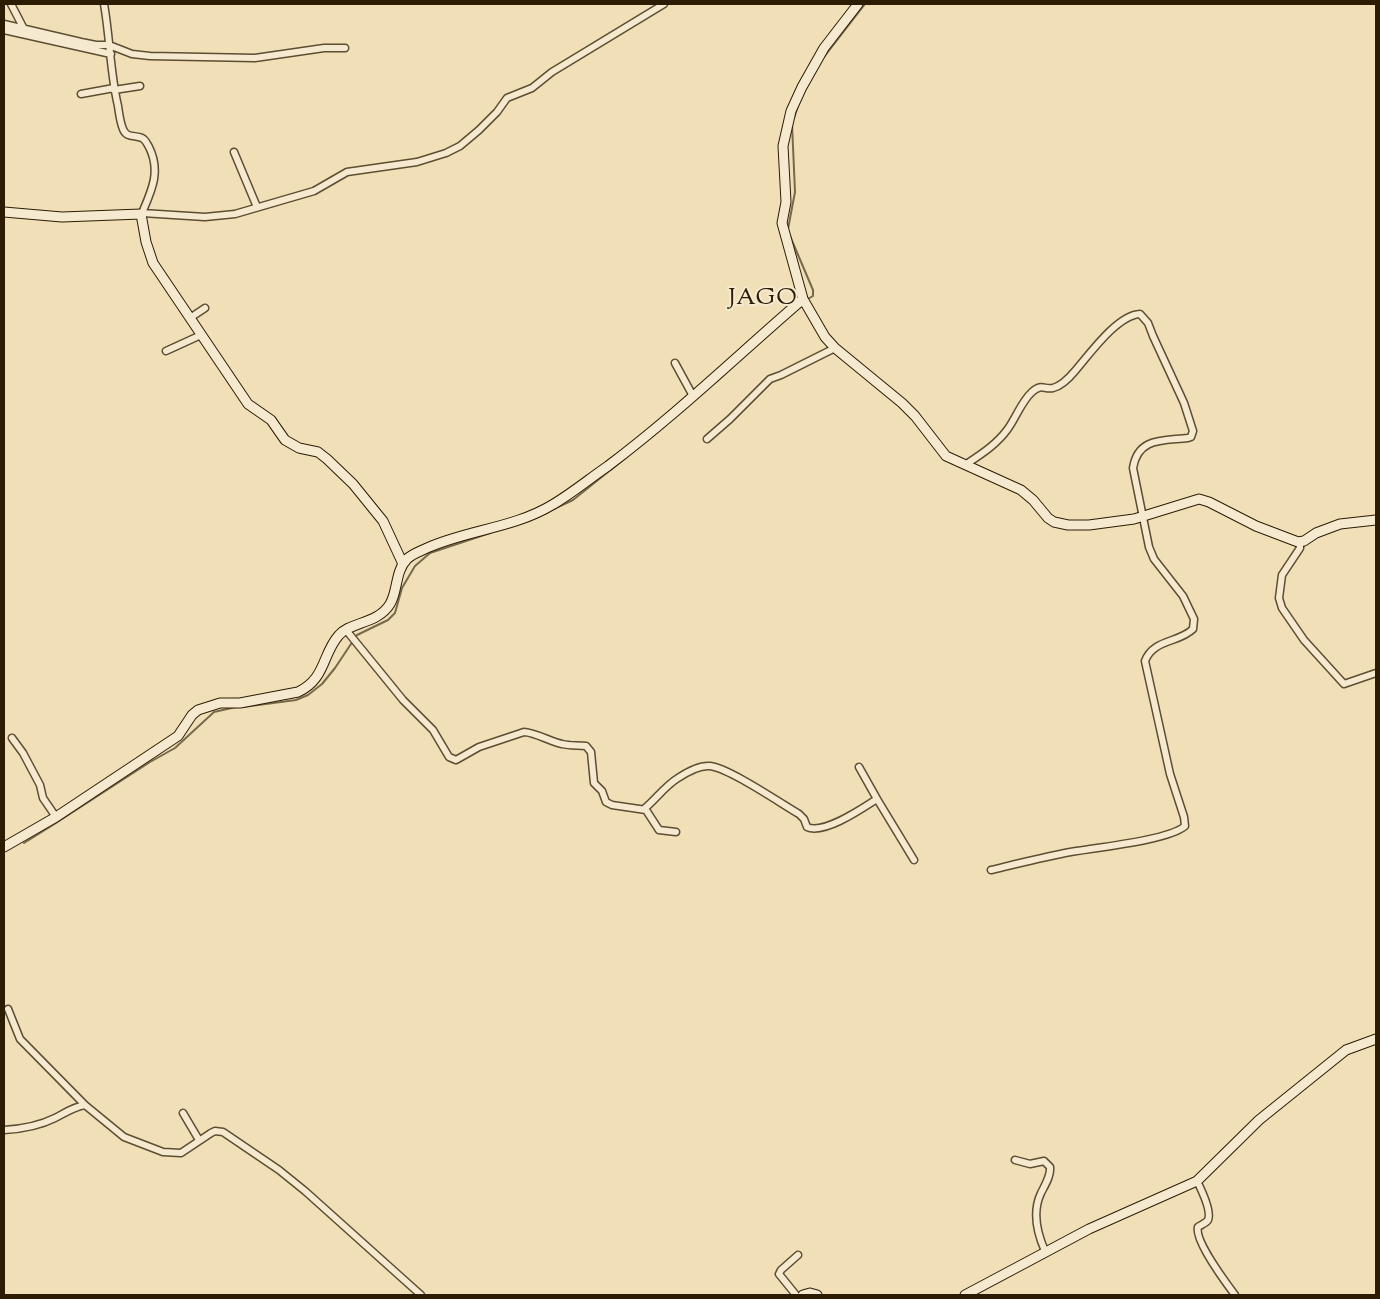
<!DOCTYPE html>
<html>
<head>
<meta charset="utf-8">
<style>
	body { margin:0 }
	#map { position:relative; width:1380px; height:1299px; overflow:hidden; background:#f0dfb7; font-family:"Sorts Mill Goudy",serif }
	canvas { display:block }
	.frame { position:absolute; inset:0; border:5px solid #2c1c04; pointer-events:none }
</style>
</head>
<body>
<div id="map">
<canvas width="1380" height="1299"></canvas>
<div class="frame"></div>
</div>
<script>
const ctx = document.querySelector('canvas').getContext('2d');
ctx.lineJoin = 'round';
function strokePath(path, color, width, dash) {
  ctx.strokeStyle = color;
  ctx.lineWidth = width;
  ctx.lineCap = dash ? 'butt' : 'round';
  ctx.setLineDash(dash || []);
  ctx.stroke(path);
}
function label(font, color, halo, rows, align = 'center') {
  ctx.font = font + ' "Sorts Mill Goudy",serif';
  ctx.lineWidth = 4;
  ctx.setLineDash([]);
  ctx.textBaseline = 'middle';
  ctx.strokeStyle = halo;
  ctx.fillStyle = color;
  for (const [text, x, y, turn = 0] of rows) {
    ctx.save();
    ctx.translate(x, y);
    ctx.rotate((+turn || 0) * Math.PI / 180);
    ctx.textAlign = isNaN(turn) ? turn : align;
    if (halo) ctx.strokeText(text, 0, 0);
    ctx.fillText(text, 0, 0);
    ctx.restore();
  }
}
strokePath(new Path2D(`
	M 824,57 L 865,4
	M 794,118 L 798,106
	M 788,229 L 795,192 L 792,124
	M 790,236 L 813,290 L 813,296 L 806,300
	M 716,382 L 734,365
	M 541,515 L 573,500 L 628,456
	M 243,707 L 296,700 L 308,695 L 322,684 L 335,668 L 357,635 L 388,620 L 395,613 L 402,588 L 415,566 L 430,553 L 490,533
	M 24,843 L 56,823 L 150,762 L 175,748 L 214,712 L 236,707`), '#79694b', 2);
const street = new Path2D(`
	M 11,4 L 25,31
	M 104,4 C 110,38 110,72 118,106 C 119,113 120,122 123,129 C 126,138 135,135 142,138 C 146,140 147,144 149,147 C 161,171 152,190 142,213
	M 4,24 L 81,42 L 96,45 L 109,45 L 132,54 L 150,56 L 255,58 L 324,48 L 345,48
	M 4,30 L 111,54
	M 114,90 L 140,86
	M 81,94 L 114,88
	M 234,152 L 257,207
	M 141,214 L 142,213 L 205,217 L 235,214 L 314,191 L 347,172 L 417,162 L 446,153 L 460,146 L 479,130 L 497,112 L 507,98 L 532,88 L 552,72 L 664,4
	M 190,318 L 205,308
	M 166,351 L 201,335
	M 675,363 L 693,396
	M 707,439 L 730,419 L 770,379 L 781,375 L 835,348
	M 965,465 C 980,455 996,445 1007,430 C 1016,418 1021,402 1032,392 C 1042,383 1044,390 1053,388 C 1061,386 1070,377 1075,371 C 1089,355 1117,315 1140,314 L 1148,323 L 1153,336 L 1184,403 L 1193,431 L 1191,437 L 1188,438 C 1163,441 1138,437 1133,468 L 1149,547 L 1154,559 L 1183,596 L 1194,619 L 1193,629 C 1179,643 1153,639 1145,661 L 1170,774 L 1184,817 L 1185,826 C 1168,841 1090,848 1065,853 C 1040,858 1016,864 991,870
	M 1300,542 L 1300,548 L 1282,575 L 1279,598 L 1282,608 L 1304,640 L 1344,684 L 1376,673
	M 346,630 L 403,700 L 433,730 L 449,757 L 456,760 L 479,747 L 524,732 C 534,732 551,742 562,744 C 570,746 578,745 586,746 L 591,752 L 594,783 L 602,791 L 606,802 L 612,805 L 646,810 L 659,830 L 676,832
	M 12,738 L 23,753 L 40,785 L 43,798 L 56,817
	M 877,799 L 914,860
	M 644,809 C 656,799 665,786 678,778 C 687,772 700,765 710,766 C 729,768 780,803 799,814 L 804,819 L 807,827 C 824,835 863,808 877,799 L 859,767
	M 8,1009 L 20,1039 L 85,1105
	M 183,1113 L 199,1140
	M 4,1130 C 22,1129 39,1126 55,1118 C 65,1113 73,1107 85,1105 L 124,1137 L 163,1152 L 181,1153 L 211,1133 L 215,1131 L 223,1132 L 279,1170 L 305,1191 L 421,1295
	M 1015,1160 L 1030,1164 L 1044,1161 L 1050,1167 C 1051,1176 1045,1185 1041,1193 C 1032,1212 1037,1233 1045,1251
	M 1197,1181 C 1201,1189 1212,1211 1208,1220 C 1206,1223 1201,1225 1198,1227 C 1194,1240 1226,1283 1235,1295
	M 796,1295 L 779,1274 L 781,1270 L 798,1255`);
const secondary = new Path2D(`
	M 4,212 L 62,217 L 141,214 L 146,242 L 153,263 L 248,404 L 271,420 L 285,440 L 299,448 L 318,452 L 327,459 L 353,484 L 383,521 L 403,564
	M 803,299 L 825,337 L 835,348 L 902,403 L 915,416 L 946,456 L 1021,490 L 1033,500 L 1048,518 L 1054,522 L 1068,525 L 1089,525 L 1134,519 L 1199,499 L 1209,502 L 1256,526 L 1298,542 L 1304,541 L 1316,533 L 1340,524 L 1376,520
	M 4,847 L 56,817 L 178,736 L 192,715 L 198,710 L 220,703 L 240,703 L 298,692 C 326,679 322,654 339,635 C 350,622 378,624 390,604 C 398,591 395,571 407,559 C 412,554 421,551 427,548 C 467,530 514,528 552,505 C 571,494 589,479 608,466 C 676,415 738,355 803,299 L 782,223 L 786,202 L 783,146 L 791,111 L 802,87 L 824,48 L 858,4
	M 803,1295 L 810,1293 L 817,1295
	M 965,1295 L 1089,1229 L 1197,1181 L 1259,1120 L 1346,1050 L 1376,1039`);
strokePath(street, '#5d4d31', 9);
strokePath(secondary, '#2c1c04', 11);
strokePath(street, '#f5ead0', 6);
strokePath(secondary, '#f5ead0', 9);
ctx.letterSpacing = '1px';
label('24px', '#2c1c04', '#f5ead0', [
	["JAGO",763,300]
]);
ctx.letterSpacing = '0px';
</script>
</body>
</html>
